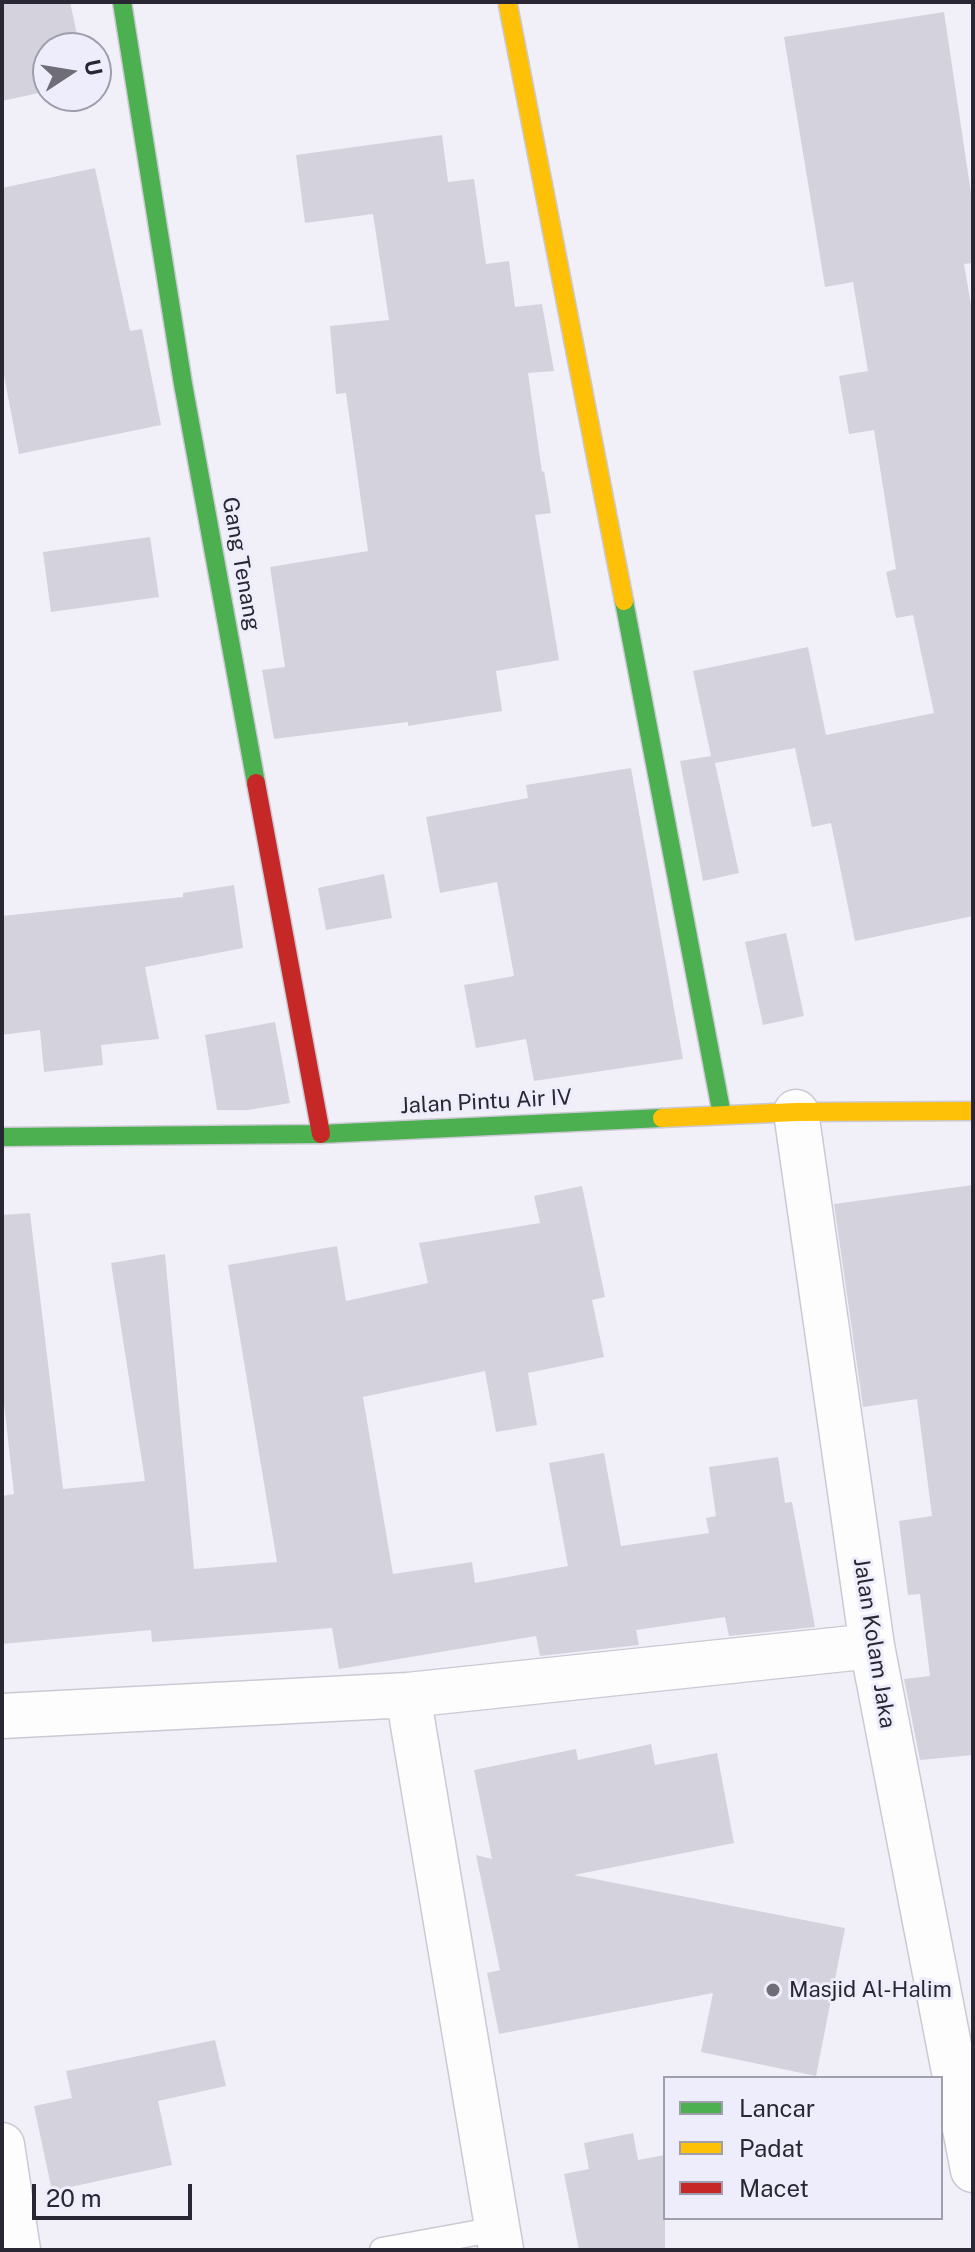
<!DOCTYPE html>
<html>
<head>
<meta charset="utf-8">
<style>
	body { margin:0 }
	#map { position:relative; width:975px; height:2252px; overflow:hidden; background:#f1f0f8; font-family:"Public Sans",sans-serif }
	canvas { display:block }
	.frame { position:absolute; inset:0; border:4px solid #282733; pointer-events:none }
	.legend { position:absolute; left:663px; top:2076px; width:280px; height:144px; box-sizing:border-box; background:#eeedfb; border:2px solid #9f9eab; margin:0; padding:10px 14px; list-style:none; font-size:24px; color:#282733 }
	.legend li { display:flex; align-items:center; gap:16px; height:40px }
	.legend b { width:40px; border:2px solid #9f9eab }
	.north { position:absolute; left:32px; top:32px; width:80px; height:80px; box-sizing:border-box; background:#eeedfb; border:2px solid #9f9eab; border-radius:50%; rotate:78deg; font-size:22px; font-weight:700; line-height:32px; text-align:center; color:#282733 }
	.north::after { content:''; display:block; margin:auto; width:28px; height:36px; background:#6e6d78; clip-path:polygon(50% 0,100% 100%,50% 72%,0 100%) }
	.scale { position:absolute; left:32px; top:2184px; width:160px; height:36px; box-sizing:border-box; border:4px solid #282733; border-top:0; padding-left:10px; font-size:24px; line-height:28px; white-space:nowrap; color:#282733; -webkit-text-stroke:6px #eeedfb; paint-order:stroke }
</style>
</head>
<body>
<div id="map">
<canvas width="975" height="2252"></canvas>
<div class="frame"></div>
<ul class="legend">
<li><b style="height:10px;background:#4caf50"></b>Lancar</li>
<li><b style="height:10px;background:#ffc107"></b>Padat</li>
<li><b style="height:10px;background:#c62828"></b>Macet</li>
</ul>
<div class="north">U</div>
<div class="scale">20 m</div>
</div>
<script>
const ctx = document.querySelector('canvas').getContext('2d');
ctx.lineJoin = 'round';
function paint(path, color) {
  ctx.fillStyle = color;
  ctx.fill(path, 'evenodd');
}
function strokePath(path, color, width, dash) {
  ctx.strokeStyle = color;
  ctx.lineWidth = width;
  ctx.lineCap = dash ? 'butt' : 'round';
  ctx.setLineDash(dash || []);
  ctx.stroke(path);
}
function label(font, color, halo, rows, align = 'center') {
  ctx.font = font + ' "Public Sans",sans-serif';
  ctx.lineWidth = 6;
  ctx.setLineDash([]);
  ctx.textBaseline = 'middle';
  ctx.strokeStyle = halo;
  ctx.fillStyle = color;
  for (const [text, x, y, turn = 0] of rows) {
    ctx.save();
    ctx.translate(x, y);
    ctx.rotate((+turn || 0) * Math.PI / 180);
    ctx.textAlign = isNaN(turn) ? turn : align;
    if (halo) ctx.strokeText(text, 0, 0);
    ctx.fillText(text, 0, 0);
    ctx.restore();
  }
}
paint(new Path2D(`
	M 2,2 L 70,2 L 80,48 L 48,48 L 48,91 L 2,101 Z
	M 944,12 L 973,207 L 973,263 L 964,264 L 973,317 L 973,916 L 855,941 L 831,823 L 812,827 L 795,748 L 715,763 L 739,873 L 703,881 L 680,761 L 711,756 L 693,671 L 808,647 L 826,735 L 934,713 L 913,615 L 896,618 L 886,572 L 896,569 L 874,430 L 849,434 L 839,376 L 868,371 L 853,282 L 825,287 L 784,37 Z
	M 442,135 L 448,182 L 474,179 L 486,264 L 509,261 L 515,307 L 542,304 L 554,371 L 528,373 L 542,472 L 544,471 L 551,513 L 535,515 L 559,660 L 496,671 L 502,711 L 408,726 L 408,722 L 274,739 L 262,670 L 285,667 L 270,567 L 368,551 L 346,393 L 336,394 L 330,326 L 389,320 L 373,214 L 305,223 L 296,155 Z
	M 95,168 L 130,331 L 142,329 L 161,425 L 19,454 L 2,365 L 2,188 Z
	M 150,537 L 159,597 L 51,612 L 43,552 Z
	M 631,768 L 683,1059 L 534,1081 L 526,1039 L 476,1048 L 464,985 L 514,976 L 497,882 L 440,893 L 426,817 L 528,798 L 526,785 Z
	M 384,874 L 392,918 L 326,930 L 318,888 Z
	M 234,885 L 243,948 L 145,967 L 159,1039 L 101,1045 L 103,1065 L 44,1072 L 40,1030 L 2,1035 L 2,916 L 183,897 L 183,893 Z
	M 786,933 L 804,1016 L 763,1025 L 745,942 Z
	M 275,1022 L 290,1103 L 248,1110 L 217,1110 L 205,1035 Z
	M 973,1185 L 973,1755 L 920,1760 L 904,1679 L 930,1676 L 920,1594 L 908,1595 L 899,1521 L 932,1516 L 917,1399 L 863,1407 L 834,1204 Z
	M 582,1186 L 605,1297 L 592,1300 L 604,1357 L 528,1373 L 537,1425 L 496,1432 L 485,1371 L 363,1397 L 393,1574 L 472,1562 L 475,1583 L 568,1566 L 549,1463 L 604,1453 L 621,1546 L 709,1533 L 706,1518 L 716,1516 L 709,1467 L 778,1457 L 785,1503 L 792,1502 L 815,1627 L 729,1636 L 725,1617 L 636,1630 L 639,1645 L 540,1656 L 536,1636 L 339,1669 L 332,1628 L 152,1642 L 151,1630 L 2,1644 L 2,1496 L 14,1494 L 2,1385 L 2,1215 L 30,1213 L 63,1489 L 145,1481 L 111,1263 L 165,1254 L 194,1569 L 277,1562 L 228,1265 L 337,1246 L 346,1301 L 428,1283 L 419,1243 L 540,1223 L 534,1196 Z
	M 651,1744 L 655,1765 L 717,1753 L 734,1843 L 574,1875 L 845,1928 L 816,2076 L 701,2052 L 713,1993 L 499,2034 L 487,1973 L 500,1970 L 476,1855 L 492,1859 L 474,1770 L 576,1749 L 578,1760 Z
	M 215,2040 L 226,2086 L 158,2101 L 172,2165 L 52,2191 L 34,2106 L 72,2098 L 66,2071 Z
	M 633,2133 L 638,2160 L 665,2155 L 665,2250 L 579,2250 L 564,2174 L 589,2169 L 584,2143 Z`), '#d4d3dd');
const lane = new Path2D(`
	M 382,2250 L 497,2229`);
const street = new Path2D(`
	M 796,1112 L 872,1646 L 973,2170
	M 408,1695 L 501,2250
	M 2,1716 L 408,1695 L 872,1646
	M 2,2145 L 18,2250`);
const fast = new Path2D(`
	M 122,2 L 183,384 L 256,783
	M 624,601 L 722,1115
	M 2,1137 L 321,1134 L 662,1118`);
const slow = new Path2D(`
	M 508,5 L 624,601
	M 662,1118 L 796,1112 L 973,1111`);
const jam = new Path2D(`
	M 256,783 L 321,1134`);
strokePath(lane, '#cbcad4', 27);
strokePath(street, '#cbcad4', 47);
strokePath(fast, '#cbcad4', 21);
strokePath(slow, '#cbcad4', 21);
strokePath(jam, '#cbcad4', 21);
strokePath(lane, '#fdfdfe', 24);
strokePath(street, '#fdfdfe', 44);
strokePath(fast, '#4caf50', 18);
strokePath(slow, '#ffc107', 18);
strokePath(jam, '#c62828', 18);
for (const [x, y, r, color] of [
	[773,1990,8,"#6e6d78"]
]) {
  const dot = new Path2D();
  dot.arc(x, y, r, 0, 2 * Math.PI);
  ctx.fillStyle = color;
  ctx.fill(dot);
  strokePath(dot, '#eeedfb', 3);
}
label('22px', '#282733', '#eeedfb', [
	["Gang Tenang",241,564,80],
	["Jalan Pintu Air IV",486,1102,-3],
	["Jalan Kolam Jaka",874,1643,81]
]);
label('22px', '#282733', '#eeedfb', [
	["Masjid Al-Halim",789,1990]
], 'left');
</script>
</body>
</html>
